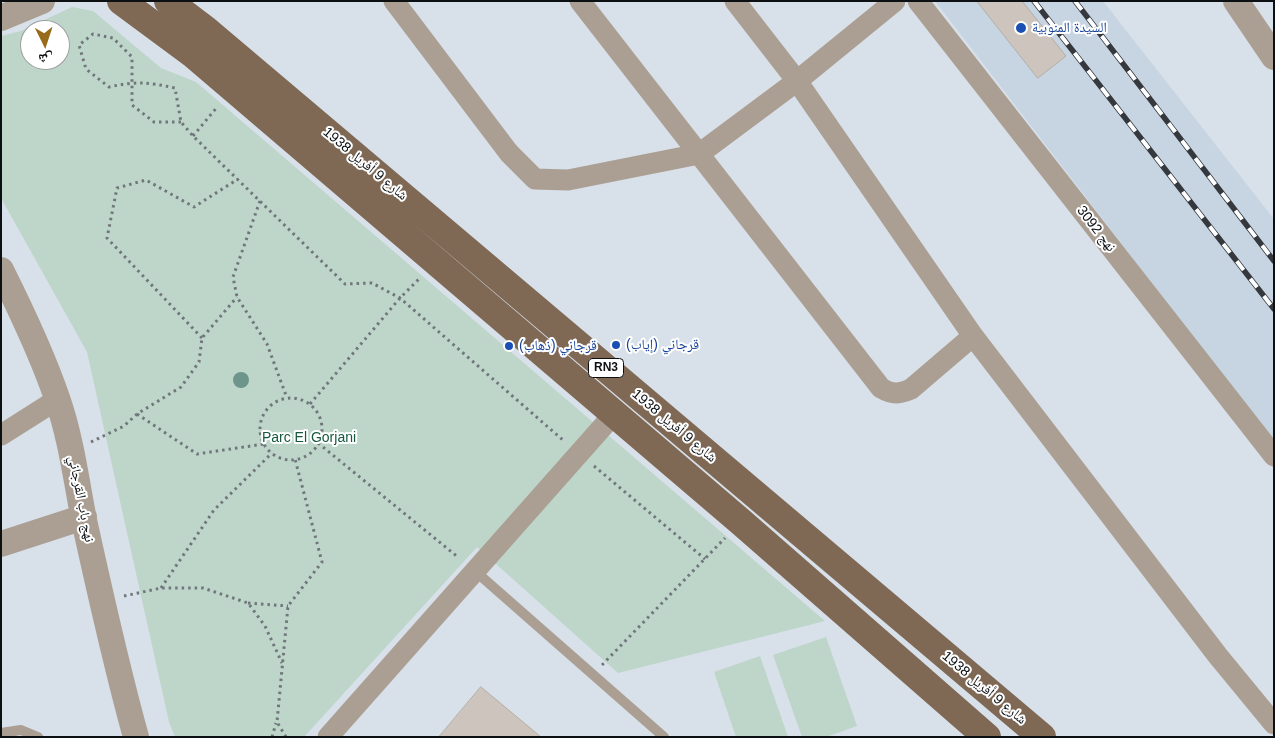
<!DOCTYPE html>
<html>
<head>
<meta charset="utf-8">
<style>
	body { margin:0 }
	#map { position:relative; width:1275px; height:738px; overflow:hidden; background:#d8e0e9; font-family:Arial,"Noto Naskh Arabic",sans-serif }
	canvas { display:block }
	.frame { position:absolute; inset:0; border:2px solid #0d1013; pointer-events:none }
	.north { position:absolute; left:20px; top:20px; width:50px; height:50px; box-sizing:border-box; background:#fff; border:1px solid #9e9fa1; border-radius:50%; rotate:176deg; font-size:14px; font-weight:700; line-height:20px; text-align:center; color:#0d1013 }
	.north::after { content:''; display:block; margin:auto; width:18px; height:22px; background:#976b19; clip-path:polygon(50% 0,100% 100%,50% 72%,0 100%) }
</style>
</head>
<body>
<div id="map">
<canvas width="1275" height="738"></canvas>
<div class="frame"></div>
<div class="north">ش</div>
</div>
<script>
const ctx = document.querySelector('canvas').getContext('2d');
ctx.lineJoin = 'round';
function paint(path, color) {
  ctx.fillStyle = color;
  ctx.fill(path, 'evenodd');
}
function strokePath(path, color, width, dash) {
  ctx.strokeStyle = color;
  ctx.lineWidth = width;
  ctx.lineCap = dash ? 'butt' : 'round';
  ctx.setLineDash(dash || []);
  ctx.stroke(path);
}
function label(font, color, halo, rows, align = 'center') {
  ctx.font = font + ' Arial,"Noto Naskh Arabic",sans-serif';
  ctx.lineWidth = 4;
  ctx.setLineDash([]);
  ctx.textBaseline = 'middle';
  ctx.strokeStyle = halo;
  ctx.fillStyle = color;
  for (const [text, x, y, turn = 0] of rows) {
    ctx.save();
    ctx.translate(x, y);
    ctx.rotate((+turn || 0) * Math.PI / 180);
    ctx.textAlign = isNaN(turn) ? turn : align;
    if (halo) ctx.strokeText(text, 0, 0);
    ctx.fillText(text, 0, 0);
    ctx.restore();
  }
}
paint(new Path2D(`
	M 935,1 L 1103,1 L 1274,219 L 1274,442 Z`), '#c7d5e3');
paint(new Path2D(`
	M 72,7 L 93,11 L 161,68 L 196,82 L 825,621 L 618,673 L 477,547 L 304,737 L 175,737 L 169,722 L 87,352 L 1,198 L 1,36 L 21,31 ZM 30,30 L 60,30 L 60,60 L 30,60 Z
	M 826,637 L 857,726 L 826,737 L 802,737 L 773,655 Z
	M 760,656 L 788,737 L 736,737 L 714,672 Z`), '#bdd6c9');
const building = new Path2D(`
	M 977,1 L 1022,1 L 1066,56 L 1038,78 Z
	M 481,687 L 541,737 L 439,737 Z`);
paint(building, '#cdc5bd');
strokePath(building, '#b4aca4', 1);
strokePath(new Path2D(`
	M 181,122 L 154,122 L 132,105 L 132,57 L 113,38 L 93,34 L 79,45 L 86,69 L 109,87 C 136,81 147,82 175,88 L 181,122 L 193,136 L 345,284 L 372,283 L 400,298 L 564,441
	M 193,136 L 218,106
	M 260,201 L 233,277 L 237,297 L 267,344 L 287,398
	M 202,338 L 107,238 L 117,188 L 146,180 L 194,207 L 238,179
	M260 429a31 31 0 1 1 62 0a31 31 0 1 1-62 0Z
	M 310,404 L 400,298 L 420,278
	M 137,414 L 197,454 L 264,444
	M 91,442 L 124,426 L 137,414 L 181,387 L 199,362 L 202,338 L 237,297
	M 318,443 L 459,558
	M 594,466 L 705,559
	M 161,588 L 214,510 L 272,453
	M 124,596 L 161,588 L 203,588 L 248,603 L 265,626 L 282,663
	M 248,603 L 288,606
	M 602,665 L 725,538
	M 272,737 L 276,723
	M 286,737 L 277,722 L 288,606 L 322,562 L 295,459`), '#70767c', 3, [2.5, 4]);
strokePath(new Path2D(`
	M 475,571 L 664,737
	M 1,733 L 21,730 L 38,737`), '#ab9f93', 10);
strokePath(new Path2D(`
	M 394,1 L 509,153 L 535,179 L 568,180 L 699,154 L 797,81 L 895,1
	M 580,1 L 881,388 C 893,395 899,394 911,389 L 973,336
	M 735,1 L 797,81 L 973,336 L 1218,656 L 1274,724
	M 918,1 L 1274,456
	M 1,435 L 58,399
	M 328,737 L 614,414`), '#ab9f93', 21);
strokePath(new Path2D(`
	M 1236,1 L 1274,57
	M 1,18 L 42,1
	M 1,270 C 22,312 42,354 57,398 C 71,438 76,479 84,520 C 100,593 116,665 136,737
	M 1,544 L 84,517`), '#ab9f93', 26);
strokePath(new Path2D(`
	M 121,1 L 194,55 L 741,522 L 987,737
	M 168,1 L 206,30 L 1042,737`), '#7f6955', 28);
const rail = new Path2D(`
	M 1034,1 L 1274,309
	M 1075,1 L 1274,261`);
strokePath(rail, '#35393e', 5.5);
strokePath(rail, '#fff', 4, [11]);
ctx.fillStyle = '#6d958c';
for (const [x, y] of [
	[241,380]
]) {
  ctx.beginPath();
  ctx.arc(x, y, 8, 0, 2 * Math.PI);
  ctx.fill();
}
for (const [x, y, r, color] of [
	[1021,28,6,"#1a4fb4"],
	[616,345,5,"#1a4fb4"],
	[509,346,5,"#1a4fb4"]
]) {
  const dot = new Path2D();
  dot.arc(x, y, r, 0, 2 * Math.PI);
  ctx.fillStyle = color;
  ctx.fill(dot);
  strokePath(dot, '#fff', 2);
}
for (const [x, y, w] of [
	[606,368,35]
]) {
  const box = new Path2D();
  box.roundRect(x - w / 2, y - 9.5, w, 19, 4);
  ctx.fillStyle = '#fff';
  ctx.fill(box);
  strokePath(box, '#0d1013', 1);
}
label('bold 12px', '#0d1013', null, [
	["RN3",606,368]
]);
label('14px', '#164399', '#fff', [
	["السيدة المنوبية",1032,28],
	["قرجاني (إياب)",626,345],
	["قرجاني (ذهاب)",519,346]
], 'left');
label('14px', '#0d1013', '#fff', [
	["شارع 9 أفريل 1938",365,164,40],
	["نهج 3092",1096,229,52],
	["شارع 9 أفريل 1938",674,426,40],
	["نهج باب القرجاني",81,499,79],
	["شارع 9 أفريل 1938",984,688,40]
]);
label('14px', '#15583f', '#fff', [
	["Parc El Gorjani",309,438]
]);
</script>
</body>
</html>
